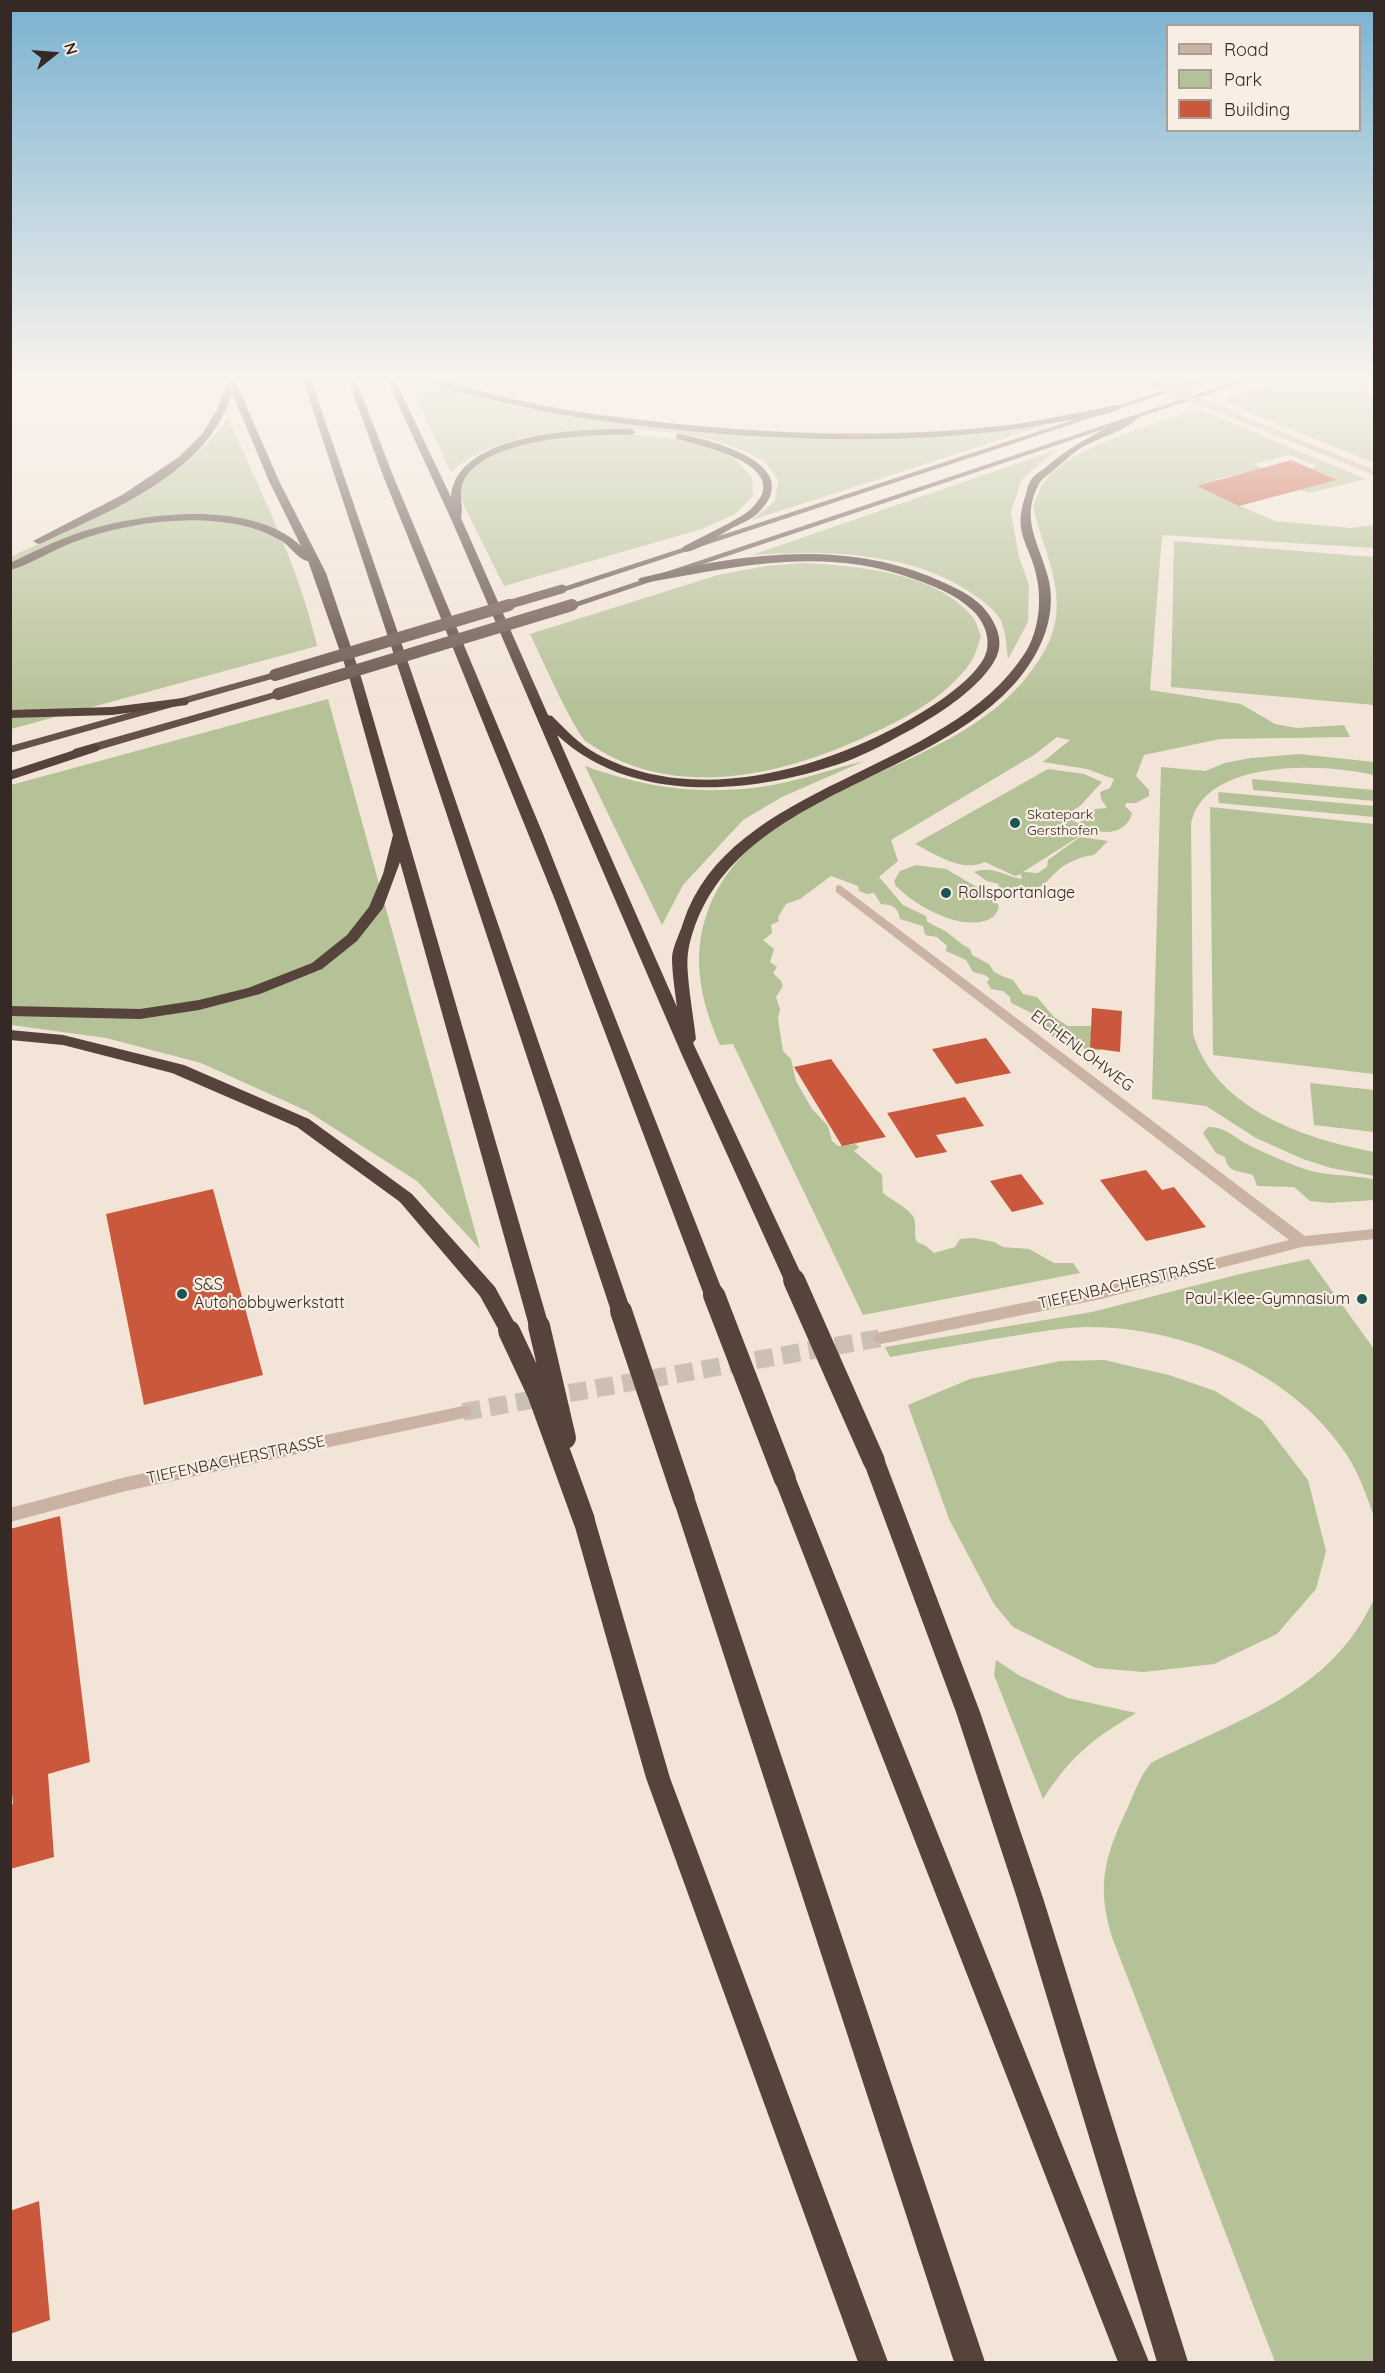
<!DOCTYPE html>
<html>
<head>
<meta charset="utf-8">
<style>
	body { margin:0 }
	#map { position:relative; width:1385px; height:2373px; overflow:hidden; background:#f2e4d7; font-family:Quicksand,sans-serif }
	canvas { display:block }
	.frame { position:absolute; inset:0; border:12px solid #342925; pointer-events:none }
	.legend { position:absolute; left:1166px; top:24px; width:195px; height:108px; box-sizing:border-box; background:#f9eee3; border:2px solid #aa9f97; margin:0; padding:8px 10px; list-style:none; font-size:18px; color:#342925 }
	.legend li { display:flex; align-items:center; gap:12px; height:30px }
	.legend b { width:30px; border:2px solid #aa9f97 }
	.north { position:absolute; left:24px; top:24px; width:60px; height:60px; -webkit-text-stroke:4px #f9eee3; paint-order:stroke; rotate:73deg; font-size:16px; font-weight:700; line-height:24px; text-align:center; color:#342925 }
	.north::after { content:''; display:block; margin:auto; width:21px; height:27px; background:#342925; clip-path:polygon(50% 0,100% 100%,50% 72%,0 100%) }
</style>
</head>
<body>
<div id="map">
<canvas width="1385" height="2373"></canvas>
<div class="frame"></div>
<ul class="legend">
<li><b style="height:8px;background:#cab3a3"></b>Road</li>
<li><b style="height:16px;background:#b5c197"></b>Park</li>
<li><b style="height:16px;background:#ca583d"></b>Building</li>
</ul>
<div class="north">N</div>
</div>
<script>
const ctx = document.querySelector('canvas').getContext('2d');
ctx.lineJoin = 'round';
function paint(path, color) {
  ctx.fillStyle = color;
  ctx.fill(path, 'evenodd');
}
function strokePath(path, color, width, dash) {
  ctx.strokeStyle = color;
  ctx.lineWidth = width;
  ctx.lineCap = dash ? 'butt' : 'round';
  ctx.setLineDash(dash || []);
  ctx.stroke(path);
}
function label(font, color, halo, rows, align = 'center') {
  ctx.font = font + ' Quicksand,sans-serif';
  ctx.lineWidth = 4.5;
  ctx.setLineDash([]);
  ctx.textBaseline = 'middle';
  ctx.strokeStyle = halo;
  ctx.fillStyle = color;
  for (const [text, x, y, turn = 0] of rows) {
    ctx.save();
    ctx.translate(x, y);
    ctx.rotate((+turn || 0) * Math.PI / 180);
    ctx.textAlign = isNaN(turn) ? turn : align;
    if (halo) ctx.strokeText(text, 0, 0);
    ctx.fillText(text, 0, 0);
    ctx.restore();
  }
}
paint(new Path2D(`
	M 408,380 L 424,380 L 515,407 L 652,427 L 907,438 L 966,435 L 1046,425 L 752,520 L 775,501 L 778,480 C 774,474 770,467 764,462 C 760,458 753,456 748,453 C 684,420 503,416 451,473 Z
	M 1283,380 L 1374,380 L 1374,383 L 1365,387 L 1374,396 L 1374,463 L 1227,403 L 1230,400 L 1227,399 Z
	M 1198,409 L 1366,479 L 1309,493 L 1277,481 L 1302,489 L 1337,480 L 1311,469 L 1317,466 L 1290,455 L 1254,464 L 1264,469 L 1216,479 L 1218,481 L 1198,487 L 1275,521 L 1351,528 L 1374,525 L 1374,548 L 1162,535 L 1150,690 L 1241,704 L 1275,724 L 1297,728 L 1344,725 L 1350,737 L 1220,739 L 1144,755 L 1136,776 L 1149,790 L 1149,796 L 1136,803 L 1126,803 L 1125,806 L 1132,813 C 1128,831 1108,836 1091,829 L 1023,872 L 1038,873 L 1047,867 L 1048,860 L 1080,837 L 1108,841 L 1094,855 C 1081,856 1065,863 1055,873 C 1050,877 1048,882 1041,886 C 1032,890 1026,886 1018,886 L 1016,890 L 1008,892 L 998,889 L 999,884 L 987,881 L 974,872 C 993,865 1003,876 1022,879 L 1021,874 L 1015,876 L 985,862 C 961,873 936,854 915,844 L 1048,769 L 1084,774 L 1102,782 L 1080,806 L 1064,816 L 1080,824 L 1082,815 L 1095,809 L 1107,808 L 1101,799 L 1100,792 L 1110,788 L 1114,779 L 1087,769 L 1043,762 L 1070,740 L 1057,737 L 1034,755 L 891,840 L 898,861 L 879,877 L 903,905 L 926,916 L 927,921 C 933,926 939,927 945,931 C 954,937 959,943 970,949 L 972,955 L 989,964 L 994,972 L 1002,976 L 1013,980 L 1023,994 L 1037,997 L 1054,1017 L 1068,1026 L 1090,1026 L 1100,1031 L 1106,1048 C 1094,1053 1089,1050 1077,1046 C 1063,1041 1065,1048 1051,1035 L 1051,1030 L 1036,1022 L 1036,1015 L 1011,1003 L 1010,997 L 1003,991 L 991,989 L 987,982 L 990,979 L 985,975 L 973,972 L 966,960 L 946,951 L 947,946 L 937,937 L 925,935 L 923,926 L 900,919 C 898,907 893,905 881,904 L 874,893 L 867,894 L 859,891 L 858,886 L 831,876 L 800,899 L 786,904 L 778,917 L 779,921 L 771,925 L 772,933 L 763,940 L 774,949 L 770,962 L 777,967 L 773,973 L 781,981 L 783,986 L 776,997 L 780,1009 L 778,1019 L 783,1051 L 791,1059 L 796,1081 L 812,1109 L 828,1126 L 832,1141 L 838,1146 L 855,1144 L 859,1147 L 854,1151 L 882,1175 L 883,1193 C 891,1200 910,1209 914,1218 C 917,1227 913,1234 917,1242 L 926,1246 L 934,1253 L 955,1247 L 960,1239 L 973,1238 L 994,1242 L 1003,1247 L 1029,1249 L 1054,1263 L 1073,1263 L 1080,1273 L 863,1315 L 733,1044 L 720,1045 C 701,1002 691,958 707,913 C 755,779 948,781 1029,674 C 1042,657 1053,639 1056,617 C 1061,579 1041,543 1033,507 C 1036,498 1041,485 1047,478 C 1077,444 1156,424 1198,409 Z
	M 228,418 C 261,493 299,566 317,646 L 11,729 L 11,557 C 87,520 177,489 228,418 Z
	M 622,434 C 659,437 704,438 736,460 C 742,465 747,472 752,478 L 753,496 L 735,514 L 702,529 L 504,586 L 464,506 L 458,488 C 461,482 465,473 470,469 C 511,436 572,436 622,434 Z
	M 1056,450 L 1022,479 L 1011,512 L 1019,557 L 1029,585 L 1028,622 L 1008,659 C 1006,646 1006,630 1000,619 C 993,608 983,601 973,594 C 911,551 825,550 752,555 Z
	M 1174,541 L 1374,557 L 1374,705 L 1171,687 Z
	M 805,563 C 857,566 934,572 971,615 C 976,620 978,629 981,636 C 978,645 975,657 969,665 C 944,698 906,718 869,735 C 783,776 672,802 587,742 C 575,734 539,652 530,634 L 718,575 L 766,566 Z
	M 328,699 L 480,1249 L 417,1181 L 307,1111 L 201,1063 L 106,1038 L 11,1025 L 11,785 Z
	M 1299,754 L 1374,762 L 1374,775 C 1324,763 1204,758 1191,824 L 1193,1034 C 1215,1109 1305,1139 1374,1152 L 1374,1176 L 1331,1168 L 1303,1159 L 1256,1138 L 1206,1106 L 1152,1099 L 1161,767 L 1205,771 L 1225,763 L 1251,758 Z
	M 864,761 L 782,797 L 743,820 L 683,885 L 662,925 L 585,766 C 647,788 696,795 761,787 C 796,782 831,769 864,761 Z
	M 1252,779 L 1374,790 L 1374,801 L 1253,790 Z
	M 1218,792 L 1374,806 L 1374,817 L 1219,803 Z
	M 1210,807 L 1374,824 L 1374,1074 L 1213,1055 Z
	M 916,865 L 946,869 L 992,896 L 999,906 C 997,915 992,919 984,921 C 957,929 914,905 896,886 L 894,881 L 900,871 Z
	M 1310,1083 L 1374,1090 L 1374,1132 L 1314,1125 Z
	M 1208,1127 C 1223,1126 1233,1136 1245,1143 C 1262,1152 1279,1159 1296,1166 C 1322,1177 1348,1174 1374,1179 L 1374,1200 L 1329,1203 L 1310,1201 L 1294,1187 L 1257,1186 L 1253,1175 C 1241,1171 1227,1173 1225,1157 L 1216,1153 L 1203,1133 Z
	M 1309,1259 L 1374,1349 L 1374,1517 C 1367,1496 1359,1474 1347,1455 C 1292,1372 1185,1327 1088,1327 C 1067,1327 1045,1331 1025,1334 C 980,1341 935,1349 890,1357 L 885,1347 L 1092,1312 L 1240,1274 Z
	M 1104,1360 L 1169,1375 L 1215,1391 L 1262,1420 L 1308,1480 L 1326,1551 L 1316,1589 L 1277,1634 L 1214,1664 L 1144,1672 L 1096,1668 L 1013,1627 L 994,1604 L 949,1519 L 908,1405 L 970,1379 L 1061,1361 Z
	M 1374,1599 L 1374,2362 L 1275,2362 L 1112,1937 C 1096,1884 1105,1856 1128,1807 C 1135,1791 1140,1776 1151,1763 C 1239,1718 1330,1695 1374,1599 Z
	M 996,1660 L 1020,1676 L 1068,1698 L 1136,1713 C 1091,1740 1072,1755 1043,1799 L 994,1675 Z`), '#b5c197');
paint(new Path2D(`
	M 1291,460 L 1337,480 L 1239,506 L 1197,486 Z
	M 1092,1008 L 1122,1011 L 1120,1052 L 1090,1048 Z
	M 986,1038 L 1011,1073 L 956,1084 L 932,1049 Z
	M 831,1059 L 886,1137 L 842,1146 L 794,1067 Z
	M 965,1097 L 984,1126 L 936,1135 L 947,1152 L 916,1158 L 887,1113 Z
	M 1146,1170 L 1162,1190 L 1174,1187 L 1206,1227 L 1146,1241 L 1100,1180 Z
	M 1021,1174 L 1044,1204 L 1012,1212 L 990,1181 Z
	M 213,1189 L 263,1375 L 144,1405 L 106,1214 Z
	M 60,1516 L 90,1762 L 48,1774 L 54,1857 L 10,1869 L 10,1805 L 13,1804 L 10,1771 L 10,1529 Z
	M 39,2201 L 50,2320 L 10,2334 L 10,2211 Z`), '#ca583d');
strokePath(new Path2D(`
	M 463,1412 L 881,1338`), '#ccbfb3', 18, [18, 9]);
paint(new Path2D(`
	M 840,885 L 1305,1236 L 1374,1229 L 1374,1239 L 1302,1247 L 1101,1299 L 881,1344 L 875,1342 L 873,1338 L 875,1334 L 881,1332 L 1101,1287 L 1289,1240 L 836,892 L 836,886 Z
	M 463,1406 L 469,1407 L 472,1412 L 469,1417 L 126,1491 L 10,1522 L 10,1508 L 126,1477 Z`), '#cab3a3');
paint(new Path2D(`
	M 1225,411 L 1231,411 L 1374,470 L 1374,475 L 1225,415 Z`), '#cab3a3');
paint(new Path2D(`
	M 1195,380 L 1206,380 L 566,591 L 557,589 Z
	M 1239,380 L 1250,380 L 576,607 L 567,605 Z
	M 275,672 L 279,673 L 279,677 L 10,753 L 10,746 Z
	M 278,691 L 282,692 L 282,696 L 82,755 L 74,755 L 72,752 L 74,749 Z`), '#665149');
paint(new Path2D(`
	M 227,380 L 235,380 L 279,481 L 326,573 L 362,680 L 549,1326 L 546,1331 L 539,1333 L 532,1331 L 529,1326 L 400,862 L 383,908 L 357,941 L 322,969 L 260,994 L 199,1010 L 140,1019 L 10,1016 L 10,1006 L 140,1009 L 199,1000 L 248,988 L 312,963 L 347,935 L 369,907 L 383,874 L 393,835 L 350,680 L 308,561 C 298,560 290,545 280,540 C 268,533 255,528 241,525 C 188,514 124,523 74,542 C 52,550 32,564 10,570 L 10,563 C 33,552 55,541 78,533 C 139,513 250,498 301,546 L 269,481 L 232,393 C 208,474 111,510 42,543 L 38,544 L 33,541 L 122,495 L 179,457 L 202,434 L 217,410 Z
	M 303,380 L 311,380 L 631,1311 L 628,1316 L 621,1318 L 614,1316 L 611,1311 Z
	M 348,380 L 356,380 L 394,478 L 543,834 L 724,1295 L 721,1300 L 714,1302 L 707,1300 L 704,1295 L 555,900 L 384,478 Z
	M 387,380 L 395,380 L 451,497 C 455,432 584,428 631,429 L 636,432 L 631,435 C 589,434 484,438 463,482 C 458,493 464,507 461,518 L 548,715 L 552,716 C 566,730 580,745 597,754 C 691,805 813,772 900,725 C 927,710 969,685 984,658 C 993,641 984,620 971,609 C 955,594 932,585 911,578 C 822,546 734,567 644,583 L 638,580 L 640,578 C 737,554 843,538 938,580 C 956,588 975,596 987,612 C 997,625 1004,642 996,658 C 982,686 941,713 914,728 C 892,740 869,753 845,762 C 754,794 633,806 557,735 L 677,1007 C 675,991 672,973 672,957 C 673,946 680,933 683,923 C 730,780 947,775 1025,653 C 1038,633 1042,603 1037,579 C 1031,544 1012,536 1025,497 C 1027,491 1028,484 1031,480 C 1034,475 1041,471 1045,468 C 1073,444 1097,433 1130,416 L 1138,418 C 1122,433 1096,438 1078,450 C 1070,455 1064,462 1057,467 C 1052,472 1044,477 1040,482 C 1019,519 1039,542 1048,577 C 1058,615 1041,653 1016,682 C 924,787 718,795 688,953 C 685,970 694,1019 696,1039 L 693,1043 L 804,1280 L 801,1285 L 794,1287 L 787,1285 L 784,1280 L 682,1055 L 452,521 Z
	M 430,380 C 453,380 477,391 500,396 C 534,404 568,411 602,415 C 736,433 874,441 1009,425 C 1045,420 1081,412 1116,405 L 1121,408 C 1109,416 1075,419 1059,422 C 949,443 835,442 723,434 C 642,427 560,418 481,397 C 466,393 440,389 430,380 Z
	M 679,434 C 711,440 807,464 759,512 C 753,519 740,524 732,528 C 718,536 702,548 687,552 L 683,551 L 683,547 C 700,537 740,520 752,508 C 796,466 701,445 676,439 L 676,435 Z
	M 183,698 L 187,699 L 189,702 L 187,705 L 112,715 L 10,718 L 10,710 L 112,707 Z
	M 93,744 L 98,745 L 100,748 L 98,751 L 10,780 L 10,771 Z
	M 10,1030 L 63,1035 L 184,1065 L 309,1119 L 412,1194 L 495,1287 L 519,1331 L 516,1336 L 509,1338 L 502,1336 L 480,1296 L 400,1202 L 297,1127 L 172,1073 L 63,1045 L 10,1040 Z
	M 874,1453 L 881,1455 L 885,1461 L 980,1712 L 1043,1898 L 1188,2362 L 1157,2362 L 1017,1898 L 956,1712 L 863,1461 L 867,1455 Z
	M 785,1471 L 793,1473 L 796,1479 L 1149,2362 L 1118,2362 L 774,1479 L 777,1473 Z
	M 684,1491 L 692,1493 L 695,1499 L 985,2362 L 954,2362 L 673,1499 L 676,1493 Z
	M 584,1511 L 592,1514 L 595,1520 L 670,1778 L 888,2362 L 858,2362 L 646,1778 L 573,1520 L 576,1514 Z`), '#56433c');
strokePath(new Path2D(`
	M 1147,380 L 1228,413`), '#cab3a3', 8);
strokePath(new Path2D(`
	M 504,606 L 562,589
	M 567,606 L 572,605`), '#665149', 9);
strokePath(new Path2D(`
	M 275,675 L 509,605
	M 278,694 L 572,605`), '#665149', 12);
strokePath(new Path2D(`
	M 794,1280 L 874,1461
	M 714,1295 L 785,1479
	M 621,1311 L 684,1499
	M 539,1326 L 565,1438
	M 509,1331 L 538,1393 L 584,1520`), '#56433c', 22);
const sky = ctx.createLinearGradient(0, 0, 0, 712);
sky.addColorStop(0, '#7ab2d1');
sky.addColorStop(0.53, '#f9f3ed');
sky.addColorStop(1, '#f9f3ed00');
ctx.fillStyle = sky;
ctx.fillRect(0, 0, 1385, 712);
for (const [x, y, r, color] of [
	[1015,823,6,"#1a5657"],
	[946,893,6,"#1a5657"],
	[182,1294,6,"#1a5657"],
	[1362,1299,6,"#1a5657"]
]) {
  const dot = new Path2D();
  dot.arc(x, y, r, 0, 2 * Math.PI);
  ctx.fillStyle = color;
  ctx.fill(dot);
  strokePath(dot, '#f9eee3', 2);
}
label('14px', '#342925', '#f9eee3', [
	["Skatepark",1027,815],
	["Gersthofen",1027,831]
], 'left');
label('16px', '#342925', '#f9eee3', [
	["Rollsportanlage",958,893],
	["S&S",194,1285],
	["Autohobbywerkstatt",194,1303],
	["Paul-Klee-Gymnasium",1350,1299,"right"]
], 'left');
label('16px', '#342925', '#f9eee3', [
	["EICHENLOHWEG",1082,1051,37],
	["TIEFENBACHERSTRASSE",1127,1284,-13],
	["TIEFENBACHERSTRASSE",236,1460,-12]
]);
</script>
</body>
</html>
